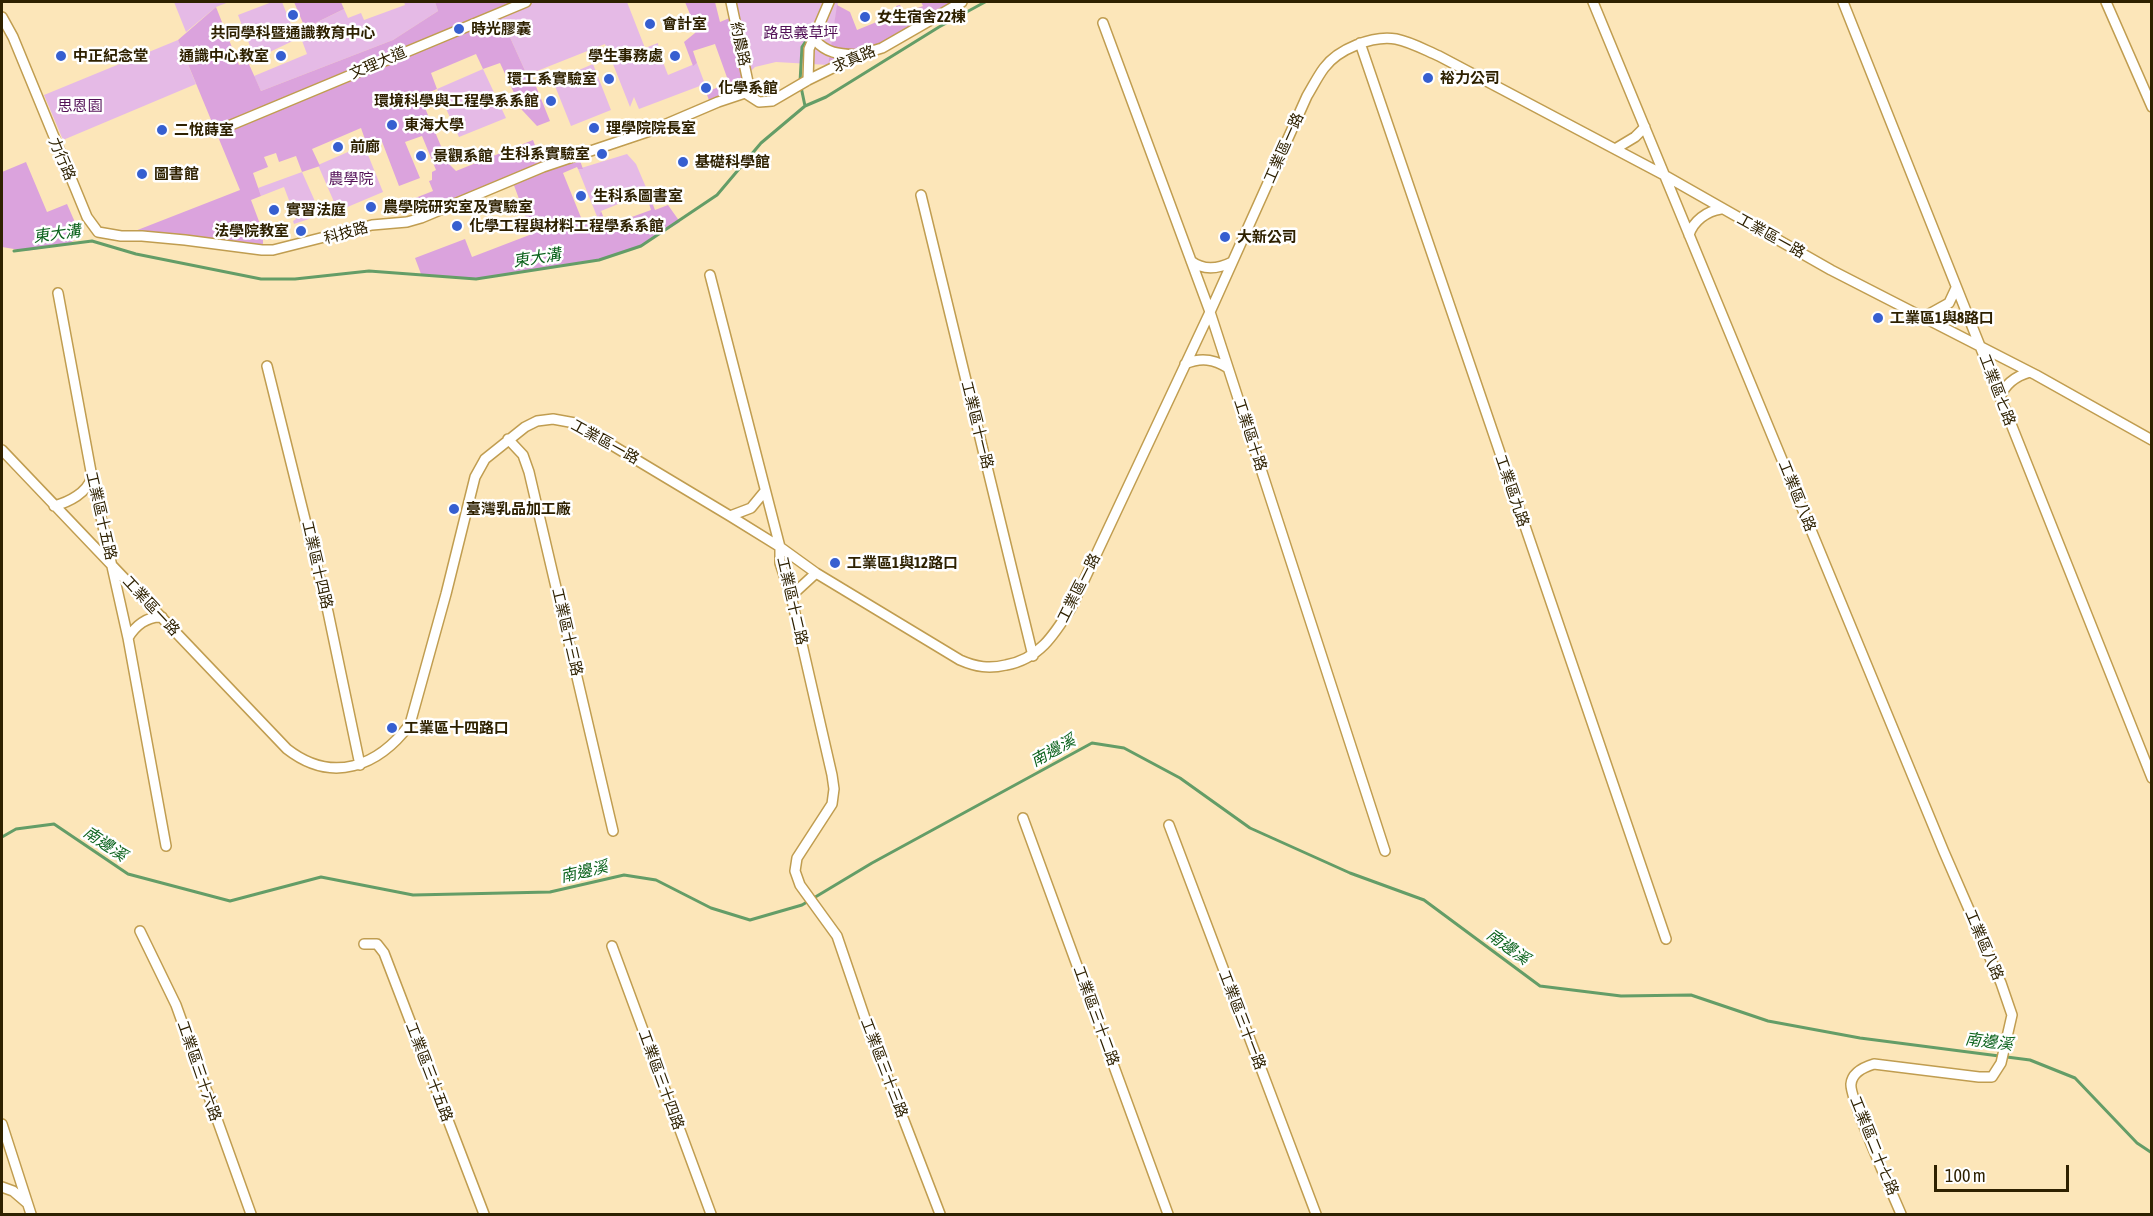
<!DOCTYPE html>
<html>
<head>
<meta charset="utf-8">
<style>
	body { margin:0 }
	#map { position:relative; width:2153px; height:1216px; overflow:hidden; background:#fce6b9; font-family:"Asap Condensed",sans-serif }
	canvas { display:block }
	.frame { position:absolute; inset:0; border:3px solid #2e2100; pointer-events:none }
	.scale { position:absolute; left:1934px; top:1165px; width:135px; height:27px; box-sizing:border-box; border:3px solid #2e2100; border-top:0; padding-left:8px; font-size:18px; line-height:21px; white-space:nowrap; color:#2e2100; -webkit-text-stroke:4px #fff; paint-order:stroke }
</style>
</head>
<body>
<div id="map">
<canvas width="2153" height="1216"></canvas>
<div class="frame"></div>
<div class="scale">100 m</div>
</div>
<script>
const ctx = document.querySelector('canvas').getContext('2d');
ctx.lineJoin = 'round';
function paint(path, color) {
  ctx.fillStyle = color;
  ctx.fill(path, 'evenodd');
}
function strokePath(path, color, width, dash) {
  ctx.strokeStyle = color;
  ctx.lineWidth = width;
  ctx.lineCap = dash ? 'butt' : 'round';
  ctx.setLineDash(dash || []);
  ctx.stroke(path);
}
function label(font, color, halo, rows, align = 'center') {
  ctx.font = font + ' "Asap Condensed","Noto Sans TC",sans-serif';
  ctx.lineWidth = 5;
  ctx.setLineDash([]);
  ctx.textBaseline = 'middle';
  ctx.strokeStyle = halo;
  ctx.fillStyle = color;
  for (const [text, x, y, turn = 0] of rows) {
    ctx.save();
    ctx.translate(x, y);
    ctx.rotate((+turn || 0) * Math.PI / 180);
    ctx.textAlign = isNaN(turn) ? turn : align;
    if (halo) ctx.strokeText(text, 0, 0);
    ctx.fillText(text, 0, 0);
    ctx.restore();
  }
}
paint(new Path2D(`
	M 174,2 L 229,2 L 216,7 L 186,32 Z
	M 272,2 L 282,2 L 297,39 L 255,59 L 238,15 Z
	M 404,2 L 435,2 L 438,11 L 393,40 L 261,91 L 254,76 L 307,54 L 301,38 L 308,35 L 305,28 L 344,9 L 348,18 L 361,13 L 364,20 L 405,5 Z
	M 514,2 L 627,2 L 645,48 L 658,43 L 659,52 L 668,75 L 697,63 L 705,84 L 639,109 L 634,97 L 630,107 L 605,44 L 527,75 L 499,13 L 516,5 Z
	M 729,2 L 838,2 L 828,65 L 776,62 L 755,67 L 745,77 Z
	M 178,40 L 196,84 L 63,140 L 44,95 Z
	M 593,64 L 611,110 L 571,126 L 553,81 Z
	M 483,69 L 506,118 L 459,137 L 437,89 Z
	M 364,145 L 383,192 L 338,211 L 318,165 Z
	M 627,154 L 636,164 L 648,192 L 601,211 L 598,219 L 578,169 Z
	M 302,172 L 321,215 L 294,224 L 293,221 L 296,219 L 284,187 L 261,196 L 258,188 Z`), '#e5bae6');
paint(new Path2D(`
	M 294,2 L 341,2 L 344,9 L 305,28 Z
	M 435,2 L 514,2 L 516,5 L 499,13 L 527,75 L 531,74 L 550,121 L 537,126 L 522,110 L 500,63 L 483,69 L 476,54 L 431,73 L 437,89 L 420,96 L 448,163 L 456,171 L 533,140 L 543,167 L 578,155 L 583,169 L 578,169 L 577,167 L 563,173 L 584,225 L 598,219 L 601,211 L 607,226 L 651,210 L 646,194 L 648,192 L 655,210 L 668,205 L 680,222 L 641,246 L 599,260 L 476,279 L 421,274 L 415,258 L 465,239 L 472,257 L 532,234 L 512,180 L 421,218 L 405,202 L 433,191 L 429,181 L 432,180 L 432,172 L 436,170 L 422,136 L 405,142 L 420,178 L 399,186 L 381,139 L 367,145 L 361,128 L 312,149 L 320,166 L 302,172 L 296,156 L 279,162 L 276,153 L 264,157 L 268,167 L 253,173 L 261,196 L 251,200 L 263,232 L 263,252 L 117,238 L 240,190 L 178,40 L 216,7 L 239,65 L 248,62 L 261,91 L 393,40 L 438,11 Z
	M 685,2 L 715,2 L 720,22 L 732,17 L 745,77 L 737,89 L 710,103 L 706,92 L 729,83 L 715,44 L 693,51 L 697,63 L 693,66 L 684,42 L 695,33 L 696,29 Z
	M 921,2 L 953,2 L 874,47 L 828,65 L 837,5 L 850,12 L 857,30 L 879,21 L 876,13 L 882,10 L 886,20 L 899,15 L 896,6 L 900,5 L 904,13 L 923,6 Z
	M 26,162 L 47,212 L 67,204 L 81,236 L 68,244 L 26,251 L 2,247 L 2,172 Z`), '#dba3dd');
strokePath(new Path2D(`
	M 805,106 L 800,82 L 802,47 L 812,32
	M 14,251 L 92,241 L 136,254 L 261,279 L 295,279 L 369,271 L 476,279 L 599,260 L 641,246 L 717,195 L 761,143 L 805,106 L 826,97 L 939,27 L 985,2
	M 2,837 L 16,829 L 54,824 L 128,874 L 230,901 L 321,877 L 413,895 L 550,892 L 624,875 L 656,880 L 711,908 L 750,920 L 802,905 L 872,863 L 1092,743 L 1124,748 L 1180,778 L 1250,828 L 1350,873 L 1424,900 L 1540,986 L 1621,996 L 1691,995 L 1768,1021 L 1860,1038 L 2030,1060 L 2075,1078 L 2137,1143 L 2152,1153`), '#649d67', 3);
const minor = new Path2D(`
	M 731,2 L 748,82 L 745,93
	M 1593,2 L 1944,852 L 2001,983 L 2012,1015 L 2001,1063 L 1992,1077 L 1979,1077 L 1874,1064 C 1864,1067 1852,1073 1851,1084 C 1849,1097 1893,1195 1901,1214
	M 1843,2 L 2152,778
	M 2106,2 L 2152,107
	M 2,17 L 13,37 L 87,217 L 98,232 L 121,236 L 142,236 L 185,240 L 262,250 L 273,250 L 372,225 L 407,222 L 421,218 L 543,167 L 650,131 L 718,102 L 745,93
	M 1103,23 L 1210,312 L 1385,851
	M 815,40 C 827,54 840,54 858,55
	M 1360,43 L 1666,939
	M 808,80 L 809,49 L 829,2
	M 745,93 L 759,102 L 772,101 L 808,80 L 859,55 L 882,48 L 962,2
	M 231,125 L 526,2
	M 1615,149 L 1635,137 L 1645,127
	M 921,195 L 1033,656
	M 1689,235 C 1693,221 1707,211 1721,209
	M 1191,261 C 1204,271 1218,269 1232,262
	M 710,275 L 780,547 L 780,563 L 791,596 L 832,775 L 834,789 L 832,804 L 797,858 L 795,871 L 800,885 L 837,936 L 868,1027 L 940,1214
	M 58,293 L 92,477 L 128,638 L 166,846
	M 1922,318 L 1949,303 L 1956,288
	M 1185,364 C 1201,357 1214,359 1228,368
	M 267,366 L 328,612 L 360,765
	M 2000,398 C 2005,383 2016,376 2030,372
	M 508,439 L 523,455 L 529,472 L 613,831
	M 2,450 L 287,749 C 332,784 378,767 410,724 L 446,594 L 475,477 L 485,459 L 525,427 L 537,421 L 553,419 L 575,423 L 730,516 L 780,547 L 816,573 L 960,660 C 976,667 989,669 1006,665 C 1039,659 1054,635 1071,608 L 1210,312 L 1307,96 C 1313,86 1318,76 1324,68 C 1338,49 1373,35 1396,39 C 1411,42 1425,50 1439,56 L 1664,175 L 1831,270 L 2036,375 L 2152,440
	M 54,506 C 69,502 87,493 92,477
	M 730,516 L 751,508 L 765,491
	M 791,596 L 816,573
	M 128,638 C 135,626 147,616 162,617
	M 1023,818 L 1168,1214
	M 1169,825 L 1316,1214
	M 140,931 L 176,1005 L 251,1214
	M 364,944 L 377,944 L 384,953 L 484,1214
	M 612,946 L 711,1214
	M 2,1124 L 31,1214
	M 2,1187 L 13,1191 L 27,1203`);
strokePath(minor, '#c09d50', 12);
strokePath(minor, '#fff', 9);
for (const [x, y, r, color] of [
	[293,15,6,"#365fd0"],
	[865,17,6,"#365fd0"],
	[650,24,6,"#365fd0"],
	[459,29,6,"#365fd0"],
	[61,56,6,"#365fd0"],
	[281,56,6,"#365fd0"],
	[675,56,6,"#365fd0"],
	[1428,78,6,"#365fd0"],
	[609,79,6,"#365fd0"],
	[706,88,6,"#365fd0"],
	[551,101,6,"#365fd0"],
	[392,125,6,"#365fd0"],
	[594,128,6,"#365fd0"],
	[162,130,6,"#365fd0"],
	[338,147,6,"#365fd0"],
	[602,154,6,"#365fd0"],
	[421,156,6,"#365fd0"],
	[683,162,6,"#365fd0"],
	[142,174,6,"#365fd0"],
	[581,196,6,"#365fd0"],
	[371,207,6,"#365fd0"],
	[274,210,6,"#365fd0"],
	[457,226,6,"#365fd0"],
	[301,231,6,"#365fd0"],
	[1225,237,6,"#365fd0"],
	[1878,318,6,"#365fd0"],
	[454,509,6,"#365fd0"],
	[835,563,6,"#365fd0"],
	[392,728,6,"#365fd0"]
]) {
  const dot = new Path2D();
  dot.arc(x, y, r, 0, 2 * Math.PI);
  ctx.fillStyle = color;
  ctx.fill(dot);
  strokePath(dot, '#fff', 2);
}
label('bold 15px', '#2e2100', '#fff', [
	["女生宿舍22棟",877,17],
	["會計室",662,24],
	["時光膠囊",471,29],
	["共同學科暨通識教育中心",293,33,"center"],
	["中正紀念堂",73,56],
	["通識中心教室",269,56,"right"],
	["學生事務處",663,56,"right"],
	["裕力公司",1440,78],
	["環工系實驗室",597,79,"right"],
	["化學系館",718,88],
	["環境科學與工程學系系館",539,101,"right"],
	["東海大學",404,125],
	["理學院院長室",606,128],
	["二悅蒔室",174,130],
	["前廊",350,147],
	["生科系實驗室",590,154,"right"],
	["景觀系館",433,156],
	["基礎科學館",695,162],
	["圖書館",154,174],
	["生科系圖書室",593,196],
	["農學院研究室及實驗室",383,207],
	["實習法庭",286,210],
	["化學工程與材料工程學系系館",469,226],
	["法學院教室",289,231,"right"],
	["大新公司",1237,237],
	["工業區1與8路口",1890,318],
	["臺灣乳品加工廠",466,509],
	["工業區1與12路口",847,563],
	["工業區十四路口",404,728]
], 'left');
label('15px', '#521057', '#fff', [
	["路思義草坪",801,33],
	["思恩園",80,106],
	["農學院",351,179]
]);
label('15px', '#2e2100', '#fff', [
	["約農路",740,44,78],
	["求真路",854,59,-23],
	["文理大道",378,63,-23],
	["工業區一路",1284,148,-66],
	["力行路",62,159,67],
	["科技路",346,233,-15],
	["工業區一路",1771,236,29],
	["工業區七路",1997,390,69],
	["工業區十一路",977,425,76],
	["工業區十路",1250,435,72],
	["工業區一路",605,442,29],
	["工業區九路",1512,491,71],
	["工業區八路",1797,496,68],
	["工業區十五路",101,516,77],
	["工業區十四路",317,565,77],
	["工業區一路",1079,588,-63],
	["工業區十二路",792,601,77],
	["工業區一路",151,606,47],
	["工業區十三路",567,632,77],
	["工業區八路",1984,945,67],
	["工業區三十二路",1096,1016,70],
	["工業區三十一路",1242,1020,69],
	["工業區三十三路",884,1068,69],
	["工業區三十六路",199,1071,71],
	["工業區三十五路",429,1072,69],
	["工業區三十四路",661,1080,70],
	["工業區二十七路",1874,1146,68]
]);
label('italic 16px', '#0c631d', '#fff', [
	["東大溝",57,234,-8],
	["東大溝",537,258,-9],
	["南邊溪",1053,751,-29],
	["南邊溪",105,844,34],
	["南邊溪",584,872,-13],
	["南邊溪",1508,947,36],
	["南邊溪",1989,1042,7]
]);
</script>
</body>
</html>
